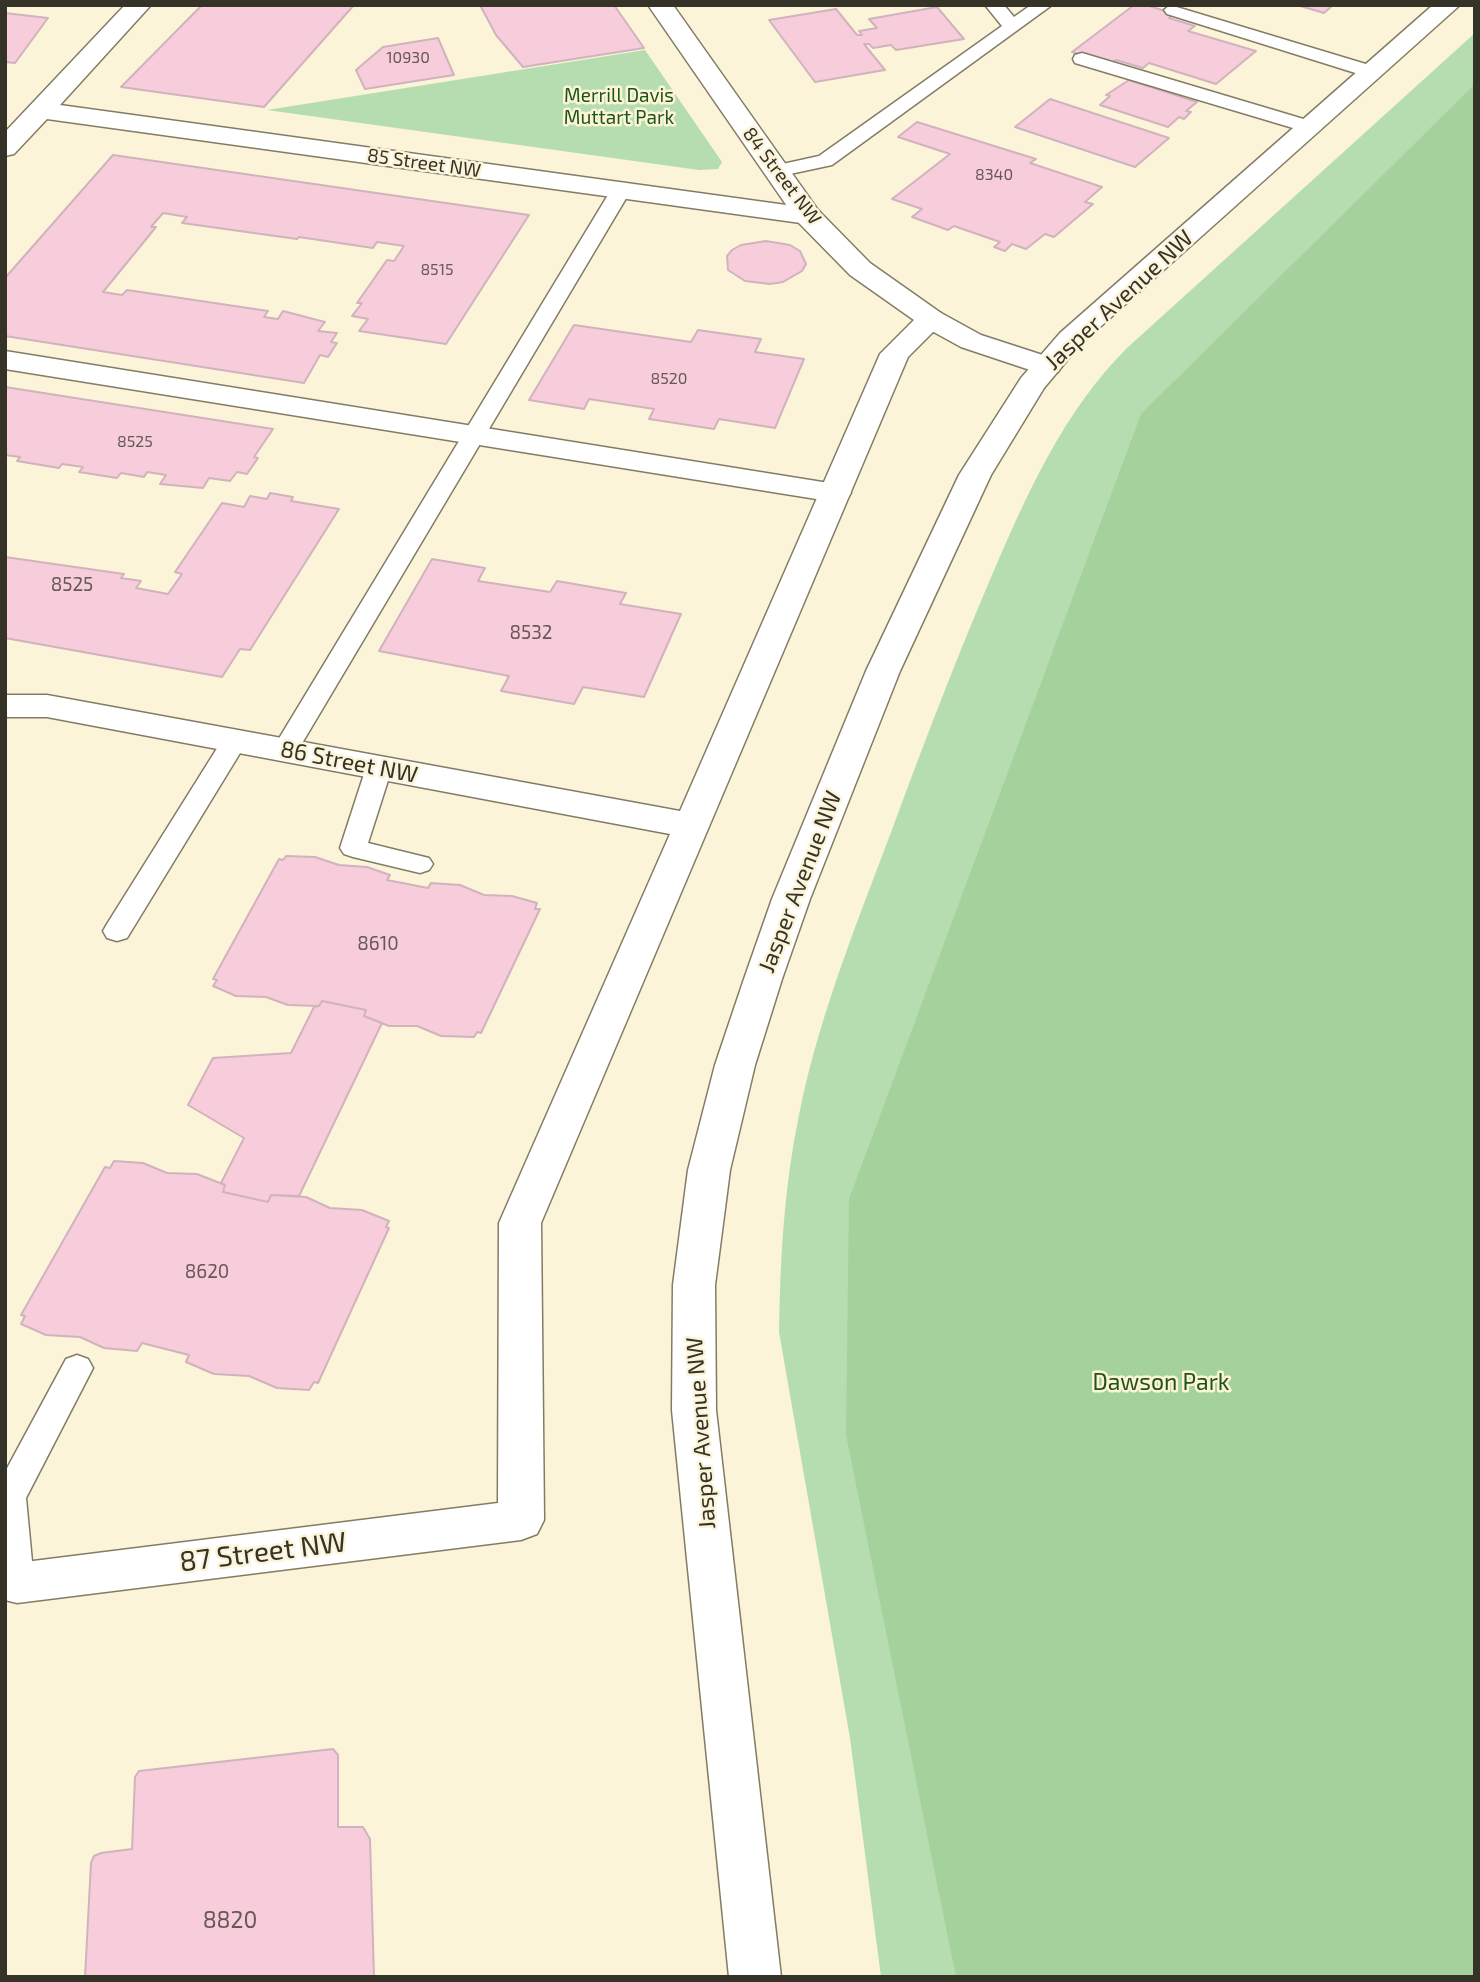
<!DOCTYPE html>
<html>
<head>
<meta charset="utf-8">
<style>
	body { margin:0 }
	#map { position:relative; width:1480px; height:1982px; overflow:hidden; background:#fcf4d9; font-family:"Exo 2",sans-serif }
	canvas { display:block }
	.frame { position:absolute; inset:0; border:7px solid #353228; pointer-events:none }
</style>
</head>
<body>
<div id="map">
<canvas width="1480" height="1982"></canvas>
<div class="frame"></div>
</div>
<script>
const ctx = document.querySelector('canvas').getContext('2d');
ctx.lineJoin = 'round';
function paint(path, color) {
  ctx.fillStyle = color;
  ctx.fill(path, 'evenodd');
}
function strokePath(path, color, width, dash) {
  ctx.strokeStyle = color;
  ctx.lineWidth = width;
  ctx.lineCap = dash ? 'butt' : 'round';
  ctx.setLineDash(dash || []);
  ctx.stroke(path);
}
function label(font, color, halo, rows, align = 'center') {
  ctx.font = font + ' "Exo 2",sans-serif';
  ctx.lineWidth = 5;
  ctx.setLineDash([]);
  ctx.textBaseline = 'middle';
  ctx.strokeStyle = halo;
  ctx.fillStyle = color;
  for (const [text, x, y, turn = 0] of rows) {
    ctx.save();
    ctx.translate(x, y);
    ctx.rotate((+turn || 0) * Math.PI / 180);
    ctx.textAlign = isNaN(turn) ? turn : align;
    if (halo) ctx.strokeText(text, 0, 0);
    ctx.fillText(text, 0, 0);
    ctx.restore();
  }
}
paint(new Path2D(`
	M 1475,33 L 1475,188 L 1097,1977 L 881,1977 L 850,1738 L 779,1332 C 780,1259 784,1187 799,1115 C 820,1009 863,909 900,808 C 929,730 959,652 992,575 C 1027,494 1063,412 1127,348 Z
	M 645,50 L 722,162 L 718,169 L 699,170 L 267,110 Z`), '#b6ddaf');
paint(new Path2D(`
	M 1475,84 L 1475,1977 L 956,1977 L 846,1435 L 849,1199 L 1141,414 Z`), '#a4d19c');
const building = new Path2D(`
	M 202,5 L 354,5 L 264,107 L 121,87 Z
	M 480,5 L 614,5 L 644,48 L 523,67 L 496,35 Z
	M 1134,5 L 1146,5 L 1175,14 L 1169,18 L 1195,26 L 1188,31 L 1256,51 L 1216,84 L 1149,63 L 1143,68 L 1116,60 L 1110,64 L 1072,52 Z
	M 1297,5 L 1333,5 L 1324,13 Z
	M 937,7 L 964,39 L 896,50 L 891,45 L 873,48 L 869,44 L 864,44 L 885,70 L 815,82 L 769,20 L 836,9 L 857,35 L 862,35 L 859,31 L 877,28 L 869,19 Z
	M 5,13 L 48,18 L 15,63 L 5,62 Z
	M 438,38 L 454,75 L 365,89 L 356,70 L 383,47 Z
	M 1129,80 L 1197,102 L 1186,111 L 1191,112 L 1184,119 L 1179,117 L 1168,127 L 1100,105 L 1110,96 L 1106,95 Z
	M 1050,99 L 1169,138 L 1135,167 L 1015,127 Z
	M 917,122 L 1036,159 L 1030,163 L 1102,187 L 1085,202 L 1093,204 L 1054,237 L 1045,234 L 1026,249 L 1012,244 L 1005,251 L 994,247 L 1000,242 L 954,226 L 948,230 L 912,217 L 922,209 L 892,199 L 950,154 L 898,137 Z
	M 113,155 L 529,215 L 446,344 L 359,331 L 368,319 L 352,316 L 362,303 L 357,303 L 387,260 L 394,261 L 404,246 L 377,242 L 373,248 L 299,237 L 297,239 L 182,223 L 187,217 L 163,213 L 151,227 L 156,227 L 103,292 L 122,295 L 127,290 L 268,311 L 264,317 L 278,319 L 283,311 L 325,322 L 318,331 L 337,333 L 331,342 L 337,343 L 328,357 L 320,355 L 304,383 L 5,336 L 5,278 Z
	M 766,241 L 790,245 L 800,251 L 806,264 L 802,271 L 783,282 L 770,284 L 745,281 L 728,270 L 727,256 L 732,250 L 741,245 Z
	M 574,325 L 691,342 L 698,330 L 761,339 L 755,352 L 804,359 L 775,428 L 719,419 L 714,429 L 649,419 L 654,409 L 589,399 L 584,409 L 529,400 Z
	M 5,387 L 273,429 L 254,457 L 258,458 L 247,474 L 237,472 L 230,481 L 209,478 L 203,488 L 160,484 L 166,475 L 147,472 L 144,477 L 121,473 L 117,478 L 79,472 L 83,467 L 62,464 L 59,468 L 17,461 L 20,457 L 5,455 Z
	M 270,493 L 293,497 L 291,501 L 339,509 L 250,650 L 240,649 L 222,677 L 5,638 L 5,557 L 124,574 L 121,578 L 141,581 L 136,588 L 168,594 L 182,574 L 175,572 L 222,503 L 244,507 L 250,496 L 267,499 Z
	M 432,559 L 485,568 L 478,581 L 550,592 L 557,581 L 626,593 L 620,604 L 681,614 L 644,697 L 583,687 L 574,704 L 501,691 L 509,676 L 379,651 Z
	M 286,856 L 315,857 L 339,865 L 367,867 L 390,875 L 387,880 L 428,888 L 431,883 L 460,885 L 484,895 L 512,896 L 537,903 L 535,909 L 540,909 L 481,1033 L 477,1032 L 474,1037 L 441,1036 L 417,1026 L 389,1026 L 364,1016 L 366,1010 L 322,1001 L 319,1006 L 288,1005 L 266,997 L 236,996 L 213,986 L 217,980 L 213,979 L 279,859 L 283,860 Z
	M 322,1001 L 366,1010 L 364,1016 L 382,1023 L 299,1196 L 271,1195 L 268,1202 L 223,1192 L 225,1185 L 221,1183 L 244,1138 L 188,1105 L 213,1058 L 291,1053 L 314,1007 L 319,1006 Z
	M 114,1161 L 143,1163 L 167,1173 L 197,1174 L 225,1185 L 223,1192 L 268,1202 L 271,1195 L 306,1197 L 330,1208 L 362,1210 L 389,1221 L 386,1227 L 389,1228 L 318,1383 L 314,1382 L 309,1390 L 277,1388 L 249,1376 L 214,1374 L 186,1362 L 189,1355 L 142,1343 L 137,1351 L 104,1348 L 80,1337 L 46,1335 L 21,1324 L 25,1316 L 21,1315 L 105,1167 L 110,1168 Z
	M 333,1749 L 338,1755 L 338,1827 L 363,1827 L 370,1839 L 374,1977 L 85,1977 L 91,1863 L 94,1856 L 101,1853 L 132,1849 L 135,1777 L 139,1771 Z`);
paint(building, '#f7ccdb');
strokePath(building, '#d0b3bd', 2);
const service = new Path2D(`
	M 985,5 L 1004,5 L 1014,17 L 1031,5 L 1052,5 L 832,165 L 776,177 L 769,175 L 766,171 L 769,167 L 819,156 L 1002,26 Z
	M 1170,5 L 1379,68 L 1381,72 L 1372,78 L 1365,76 L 1167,14 L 1164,10 Z
	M 1082,53 L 1317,123 L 1320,127 L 1310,133 L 1303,131 L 1075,63 L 1073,59 L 1075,55 Z
	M 621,184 L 628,186 L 631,190 L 298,750 L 294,756 L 285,758 L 276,756 L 272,750 L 611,190 L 614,186 Z
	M 235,732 L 244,734 L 248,740 L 127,938 L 117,941 L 107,938 L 103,931 L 107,924 L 226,734 Z
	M 379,760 L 388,762 L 392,768 L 368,843 L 429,858 L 433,864 L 429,870 L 420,873 L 353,857 L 344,854 L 340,848 L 366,768 L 370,762 Z
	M 77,1355 L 88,1359 L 93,1368 L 26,1498 L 34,1583 L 29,1594 L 17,1598 L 5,1594 L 5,1472 L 66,1359 Z`);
const pedestrian = new Path2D(`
	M 5,351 L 835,484 L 846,486 L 851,493 L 846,500 L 835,502 L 5,369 Z`);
const minor = new Path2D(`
	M 125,5 L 151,5 L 60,105 L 808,208 L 818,210 L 822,216 L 818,222 L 808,224 L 47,119 L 14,154 L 5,156 L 5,132 Z
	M 931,310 L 941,313 L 946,319 L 908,357 L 541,1223 L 544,1520 L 537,1534 L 521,1540 L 17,1603 L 5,1600 L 5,1560 L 17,1563 L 498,1503 L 499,1223 L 670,834 L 47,717 L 5,717 L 5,695 L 47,695 L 680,811 L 880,354 L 921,313 Z`);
const tertiary = new Path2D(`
	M 648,5 L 673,5 L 818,210 L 870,263 L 941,313 L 981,335 L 1058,360 L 1062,366 L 1058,372 L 1047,375 L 1036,372 L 961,347 L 921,325 L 850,275 L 798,222 Z`);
const secondary = new Path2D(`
	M 1433,5 L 1460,5 L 1080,345 L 1044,388 L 991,475 L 900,671 L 810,899 L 782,979 L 755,1065 L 730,1170 L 715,1285 L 716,1410 L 781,1977 L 729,1977 L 672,1410 L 673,1285 L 688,1170 L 715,1065 L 744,979 L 772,899 L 866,671 L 959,475 L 1021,378 L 1060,333 Z`);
strokePath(service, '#837c65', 3);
strokePath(pedestrian, '#837c65', 3);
strokePath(minor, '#837c65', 3);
strokePath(tertiary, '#837c65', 3);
strokePath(secondary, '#837c65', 3);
paint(service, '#fff');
paint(pedestrian, '#fff');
paint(minor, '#fff');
paint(tertiary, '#fff');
paint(secondary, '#fff');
label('16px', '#665855', null, [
	["10930",408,58],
	["8340",994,175],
	["8515",437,270],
	["8520",669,379],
	["8525",135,442]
]);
label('19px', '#1d5612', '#fcf4d9', [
	["Merrill Davis",619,96],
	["Muttart Park",619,118]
]);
label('19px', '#353228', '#fcf4d9', [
	["85 Street NW",424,163,8],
	["84 Street NW",782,176,53]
]);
label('19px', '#665855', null, [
	["8525",72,585],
	["8532",531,633],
	["8610",378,944],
	["8620",207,1272]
]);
label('23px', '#353228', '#fcf4d9', [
	["Jasper Avenue NW",1119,300,-43],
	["86 Street NW",349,762,11],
	["Jasper Avenue NW",800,882,-69],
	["Jasper Avenue NW",701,1433,-94]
]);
label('23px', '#1d5612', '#fcf4d9', [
	["Dawson Park",1161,1382]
]);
label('23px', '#665855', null, [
	["8820",230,1920]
]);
label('28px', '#353228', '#fcf4d9', [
	["87 Street NW",263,1552,-7]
]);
</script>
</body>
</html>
